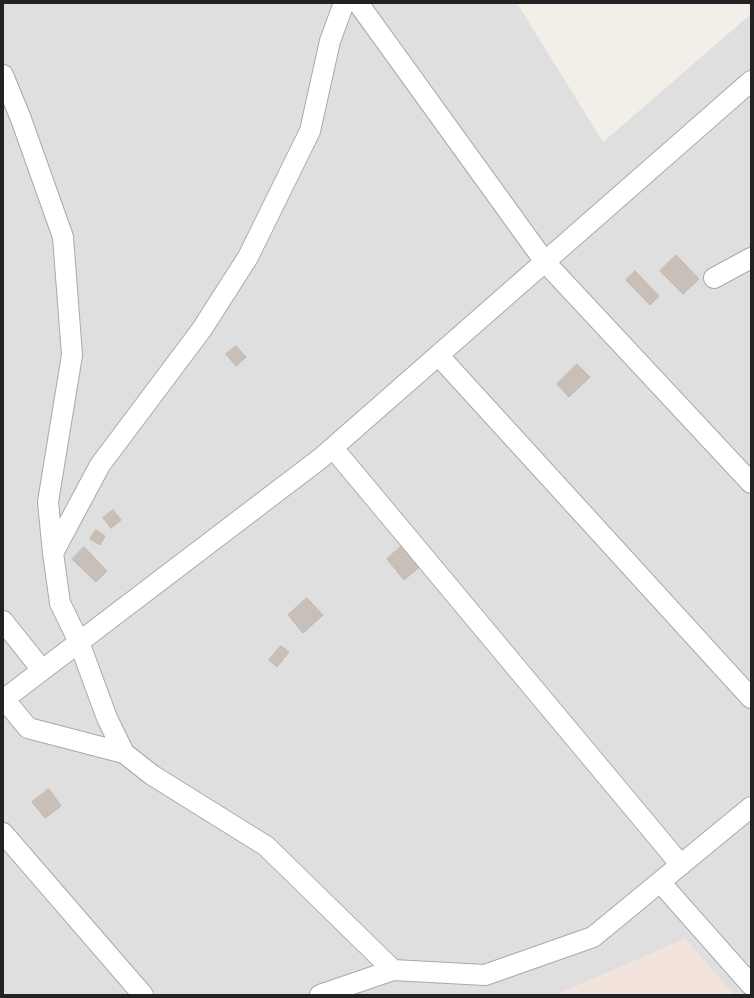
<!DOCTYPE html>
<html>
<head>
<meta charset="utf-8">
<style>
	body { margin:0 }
	#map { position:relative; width:754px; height:998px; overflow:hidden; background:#f2efe9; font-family:"Public Sans",sans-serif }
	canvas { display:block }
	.frame { position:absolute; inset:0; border:4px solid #222; pointer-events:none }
</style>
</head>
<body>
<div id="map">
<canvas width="754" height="998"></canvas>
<div class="frame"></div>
</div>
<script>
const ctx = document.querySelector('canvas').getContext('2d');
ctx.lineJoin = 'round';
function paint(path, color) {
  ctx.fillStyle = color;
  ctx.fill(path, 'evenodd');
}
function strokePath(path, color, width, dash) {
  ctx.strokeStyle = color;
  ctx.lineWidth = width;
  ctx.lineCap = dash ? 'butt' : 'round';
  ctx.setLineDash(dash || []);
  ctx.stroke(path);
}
paint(new Path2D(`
	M 3,3 L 517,3 L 603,142 L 751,14 L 751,995 L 734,995 L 685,939 L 556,995 L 3,995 Z`), '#e0dfdf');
paint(new Path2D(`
	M 685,939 L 734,995 L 556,995 Z`), '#f3e3dd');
const building = new Path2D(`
	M 676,255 L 699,279 L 683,294 L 660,271 Z
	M 635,271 L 659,296 L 650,305 L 626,280 Z
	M 236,346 L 246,357 L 236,366 L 226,354 Z
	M 577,364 L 590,377 L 569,397 L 557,384 Z
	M 113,510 L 121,520 L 111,528 L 103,518 Z
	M 96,530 L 105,536 L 100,545 L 90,539 Z
	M 405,543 L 423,564 L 404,580 L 387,559 Z
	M 84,547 L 107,571 L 96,582 L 72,559 Z
	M 307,598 L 323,615 L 303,633 L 288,615 Z
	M 281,646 L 289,652 L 277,667 L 269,660 Z
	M 49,789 L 61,806 L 45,818 L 32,802 Z`);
paint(building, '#c7bfb8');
strokePath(building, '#c4b6ab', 1);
const minor = new Path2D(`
	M 358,3 L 545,262 L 751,483
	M 3,75 L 21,119 L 63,237 L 72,355 L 48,502 L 53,553
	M 714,278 L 751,258
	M 439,356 L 751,698
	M 333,448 L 681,865
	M 3,621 L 42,670
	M 4,699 L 28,728 L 124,753 L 152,775 L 266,846 L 393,970 L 485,975 L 593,937 L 751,807
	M 3,700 L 321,458 L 751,81
	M 124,753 L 107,718 L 79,642 L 60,603 L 53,553 L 100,465 L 202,329 L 248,257 L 310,131 L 330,41 L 344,3
	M 3,833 L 143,995
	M 660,882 L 751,985
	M 320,995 L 393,970`);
strokePath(minor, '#a9a9a9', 22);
strokePath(minor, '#fff', 20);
</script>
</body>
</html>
